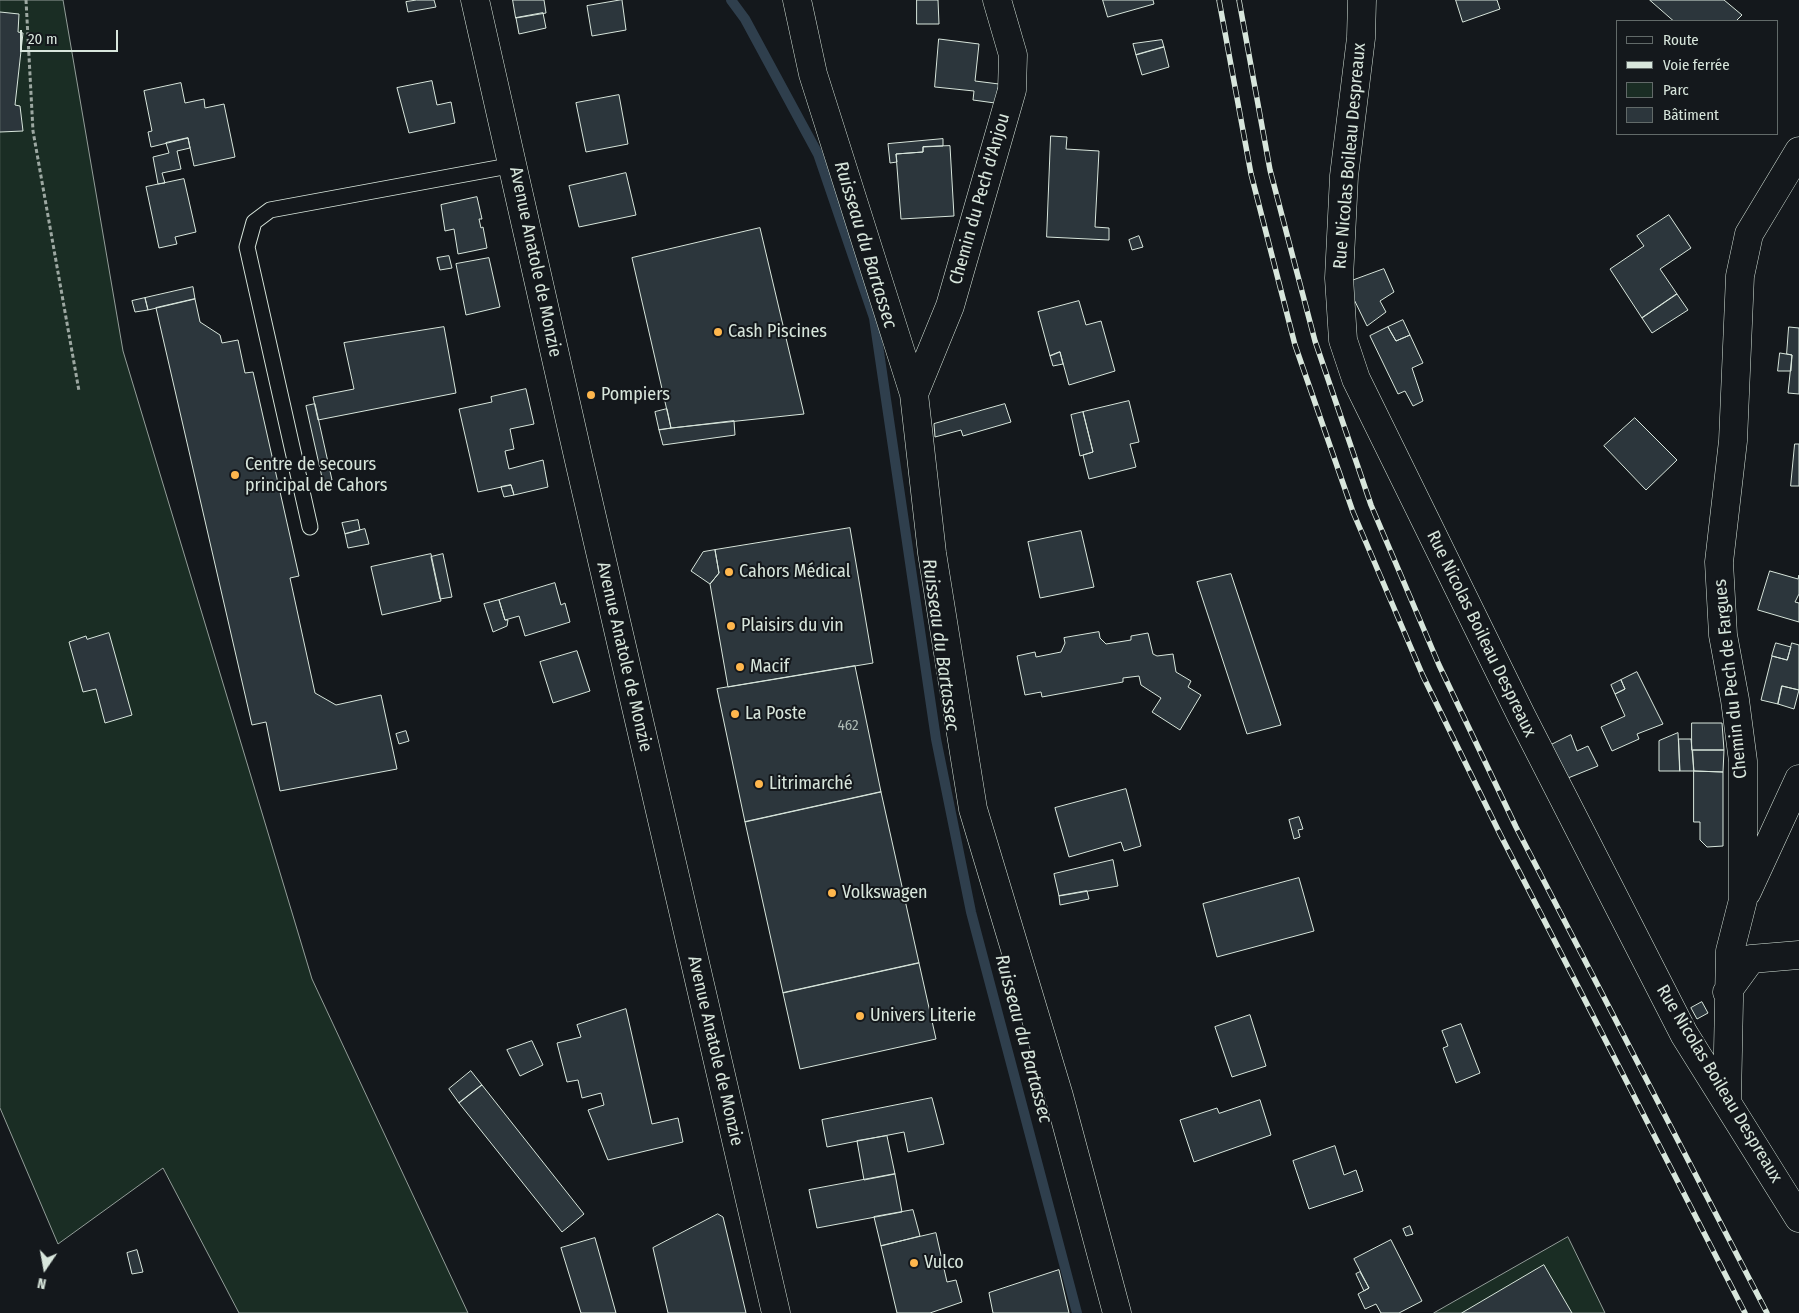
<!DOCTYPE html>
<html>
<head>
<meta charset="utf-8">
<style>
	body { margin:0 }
	#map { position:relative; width:1799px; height:1313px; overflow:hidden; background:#14181c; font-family:"Fira Sans Condensed",sans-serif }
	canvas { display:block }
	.legend { position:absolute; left:1616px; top:20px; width:162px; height:115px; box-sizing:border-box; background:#14181c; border:1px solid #626a69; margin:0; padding:6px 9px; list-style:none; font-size:15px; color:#d8e6dc }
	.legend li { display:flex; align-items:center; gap:10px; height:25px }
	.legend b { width:25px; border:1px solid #626a69 }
	.north { position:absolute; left:20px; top:1243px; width:50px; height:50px; -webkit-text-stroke:4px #14181c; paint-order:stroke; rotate:192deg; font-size:14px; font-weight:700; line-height:20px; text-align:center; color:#d8e6dc }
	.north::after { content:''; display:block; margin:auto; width:18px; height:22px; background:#d8e6dc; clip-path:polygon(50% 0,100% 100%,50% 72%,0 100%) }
	.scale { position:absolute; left:20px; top:30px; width:98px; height:22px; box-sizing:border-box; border:2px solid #d8e6dc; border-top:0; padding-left:6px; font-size:15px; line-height:18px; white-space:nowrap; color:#d8e6dc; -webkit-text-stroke:4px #14181c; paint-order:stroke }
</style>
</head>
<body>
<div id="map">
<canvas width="1799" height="1313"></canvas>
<ul class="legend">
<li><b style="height:6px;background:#14181c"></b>Route</li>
<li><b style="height:6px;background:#d8e6dc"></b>Voie ferrée</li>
<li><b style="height:14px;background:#1a2d24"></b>Parc</li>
<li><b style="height:14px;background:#2c363c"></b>Bâtiment</li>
</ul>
<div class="north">N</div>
<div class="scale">20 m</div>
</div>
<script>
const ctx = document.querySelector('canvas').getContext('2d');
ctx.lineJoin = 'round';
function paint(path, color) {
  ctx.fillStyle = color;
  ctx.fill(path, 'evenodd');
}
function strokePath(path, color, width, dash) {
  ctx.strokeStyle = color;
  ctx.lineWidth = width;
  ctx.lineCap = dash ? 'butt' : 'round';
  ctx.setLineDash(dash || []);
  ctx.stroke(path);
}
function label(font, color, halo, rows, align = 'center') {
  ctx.font = font + ' "Fira Sans Condensed",sans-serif';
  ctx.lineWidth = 4;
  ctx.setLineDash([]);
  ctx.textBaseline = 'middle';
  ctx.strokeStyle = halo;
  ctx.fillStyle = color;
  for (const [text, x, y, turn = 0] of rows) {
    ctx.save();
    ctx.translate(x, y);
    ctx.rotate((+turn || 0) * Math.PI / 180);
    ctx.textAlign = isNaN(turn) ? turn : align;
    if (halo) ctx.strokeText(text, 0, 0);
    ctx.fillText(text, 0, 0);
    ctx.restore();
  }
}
const green = new Path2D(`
	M 0,0 L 63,0 L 123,351 L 312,979 L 468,1313 L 239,1313 L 163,1168 L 58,1244 L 0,1108 Z
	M 1568,1237 L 1605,1313 L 1434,1313 Z`);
paint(green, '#1a2d24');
strokePath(green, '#939e99', 1);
strokePath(new Path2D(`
	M 731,0 L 745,19 L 818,154 L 874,318 L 936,739 L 971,912 L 1077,1313`), '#2f3f4d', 10);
const building = new Path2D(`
	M 417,0 L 434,0 L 436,7 L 408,12 L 406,2 Z
	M 513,0 L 544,0 L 546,13 L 516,18 Z
	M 622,0 L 626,30 L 592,36 L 587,6 Z
	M 917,0 L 938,0 L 939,24 L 917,24 Z
	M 1103,0 L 1153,0 L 1154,4 L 1108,17 Z
	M 1456,0 L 1497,0 L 1500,9 L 1463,22 Z
	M 1650,0 L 1724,0 L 1742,15 L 1736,21 L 1674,21 Z
	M 0,12 L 19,14 L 18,32 L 23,33 L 15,105 L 20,106 L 23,131 L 0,132 Z
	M 543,13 L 546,28 L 519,34 L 516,18 Z
	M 939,39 L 979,44 L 975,81 L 999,84 L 995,103 L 973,100 L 974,91 L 935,87 Z
	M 1162,40 L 1164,47 L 1136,55 L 1133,44 Z
	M 1164,47 L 1169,67 L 1142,75 L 1136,55 Z
	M 432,81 L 437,105 L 451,102 L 455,123 L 409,133 L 397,88 Z
	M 181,83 L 185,103 L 204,99 L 205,108 L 224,104 L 235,157 L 194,166 L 188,138 L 151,147 L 148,132 L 152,131 L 144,91 Z
	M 619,95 L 628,144 L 586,152 L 576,103 Z
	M 1051,136 L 1067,137 L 1066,149 L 1099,151 L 1095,227 L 1109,228 L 1109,240 L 1047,237 Z
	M 188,138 L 190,148 L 177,151 L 181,169 L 162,173 L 165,183 L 158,184 L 153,157 L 169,153 L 166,143 Z
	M 943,139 L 943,146 L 923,147 L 923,152 L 896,154 L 897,162 L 890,163 L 888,144 Z
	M 950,146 L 954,216 L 901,219 L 896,154 L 923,152 L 923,147 Z
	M 626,173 L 636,215 L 579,227 L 569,186 Z
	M 184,179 L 196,232 L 175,237 L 177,244 L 159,248 L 146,187 Z
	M 477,197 L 482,219 L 479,219 L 481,228 L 483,227 L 487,248 L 458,254 L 454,229 L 445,231 L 441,205 Z
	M 1669,215 L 1691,248 L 1660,269 L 1677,294 L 1642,318 L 1610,269 L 1644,246 L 1637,236 Z
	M 760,228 L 804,414 L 671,428 L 632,258 Z
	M 1139,236 L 1143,247 L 1132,250 L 1129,240 Z
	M 449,256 L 452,268 L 440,270 L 437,258 Z
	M 489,258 L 500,307 L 466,315 L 456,264 Z
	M 1384,269 L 1394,292 L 1380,301 L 1386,312 L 1367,326 L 1346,283 Z
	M 193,287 L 195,299 L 148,310 L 145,298 Z
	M 1677,294 L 1688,310 L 1652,333 L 1642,318 Z
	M 145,298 L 148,310 L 135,312 L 132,301 Z
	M 195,299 L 200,322 L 220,335 L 222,343 L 238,340 L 245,373 L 253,372 L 299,576 L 290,578 L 315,693 L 336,705 L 381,695 L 397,769 L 280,791 L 266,722 L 252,725 L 156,308 Z
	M 1079,301 L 1086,325 L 1101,321 L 1115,371 L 1069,385 L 1060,352 L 1050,356 L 1038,312 Z
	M 1403,320 L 1410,335 L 1396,341 L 1388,327 Z
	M 444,327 L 456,393 L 318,420 L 313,397 L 354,389 L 344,343 Z
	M 1388,327 L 1396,341 L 1410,335 L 1423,363 L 1412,368 L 1423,401 L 1413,406 L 1405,391 L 1398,394 L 1370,336 Z
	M 1789,327 L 1799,328 L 1799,394 L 1788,393 L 1792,355 L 1787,354 Z
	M 1060,352 L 1063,364 L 1053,366 L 1050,356 Z
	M 1780,353 L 1792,355 L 1791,371 L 1778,371 Z
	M 526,389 L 534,424 L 510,429 L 514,449 L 505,451 L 509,469 L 543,460 L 548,487 L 514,495 L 511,485 L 478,492 L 459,409 L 492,402 L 491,397 Z
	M 1129,401 L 1139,442 L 1130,444 L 1136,467 L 1089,479 L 1083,455 L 1093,452 L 1083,412 Z
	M 315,404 L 332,480 L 323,482 L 306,406 Z
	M 1005,404 L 1011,422 L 963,436 L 961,430 L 935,437 L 934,424 Z
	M 667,409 L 671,428 L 659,430 L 655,412 Z
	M 1083,412 L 1093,452 L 1080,456 L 1071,415 Z
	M 1635,418 L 1677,460 L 1646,490 L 1604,446 Z
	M 734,421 L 735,435 L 663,445 L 659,430 Z
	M 1795,444 L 1799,444 L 1799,486 L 1791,486 Z
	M 511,485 L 514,495 L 504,497 L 501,487 Z
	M 358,520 L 360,530 L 345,534 L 342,523 Z
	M 850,528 L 873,663 L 728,687 L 710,584 L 719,573 L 715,550 Z
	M 365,529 L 369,544 L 348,548 L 345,534 Z
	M 1081,531 L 1094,587 L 1040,598 L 1028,542 Z
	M 715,550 L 719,573 L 710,584 L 691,571 L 703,552 Z
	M 431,554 L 441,601 L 382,615 L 371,567 Z
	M 443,554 L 452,597 L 440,599 L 431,557 Z
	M 1770,571 L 1798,579 L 1799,575 L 1799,594 L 1795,602 L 1799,603 L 1799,622 L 1758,610 Z
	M 1231,574 L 1281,725 L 1247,734 L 1197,582 Z
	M 555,583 L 561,605 L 565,603 L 570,622 L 525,636 L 519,616 L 505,620 L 499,600 Z
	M 499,600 L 505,620 L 508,620 L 507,626 L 493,632 L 484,604 Z
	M 1099,632 L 1100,638 L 1106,644 L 1131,640 L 1131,636 L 1148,633 L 1153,654 L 1157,656 L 1173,654 L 1176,672 L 1191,681 L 1188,687 L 1201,695 L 1180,730 L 1152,712 L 1161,698 L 1141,685 L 1139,676 L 1123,678 L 1123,682 L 1042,697 L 1041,692 L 1025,695 L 1017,656 L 1035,652 L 1036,657 L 1061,652 L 1065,643 L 1064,638 Z
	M 109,633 L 132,715 L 105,723 L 96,689 L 83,692 L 69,642 L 86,636 L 87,639 Z
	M 1776,643 L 1791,647 L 1787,660 L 1772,656 Z
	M 1792,643 L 1799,645 L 1799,690 L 1782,686 L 1778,704 L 1761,700 L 1772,656 L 1787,660 Z
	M 577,651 L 590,691 L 553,703 L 540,662 Z
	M 855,666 L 881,792 L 745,822 L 717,689 Z
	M 1637,672 L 1663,724 L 1637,734 L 1639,739 L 1612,751 L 1601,727 L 1625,716 L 1615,694 L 1625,689 L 1621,680 Z
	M 1621,680 L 1625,689 L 1615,694 L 1611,685 Z
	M 1782,686 L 1799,690 L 1794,709 L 1778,704 Z
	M 1692,723 L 1722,723 L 1724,750 L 1692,750 Z
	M 406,731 L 409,741 L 399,744 L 396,734 Z
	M 1678,733 L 1680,771 L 1659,771 L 1659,741 Z
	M 1571,735 L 1577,751 L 1588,746 L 1598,766 L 1568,778 L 1551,745 Z
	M 1679,739 L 1691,739 L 1694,771 L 1680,771 Z
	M 1693,750 L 1724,750 L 1723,772 L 1694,771 Z
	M 1694,771 L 1723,772 L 1723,846 L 1707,847 L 1700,840 L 1700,822 L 1694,822 Z
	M 1126,789 L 1141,846 L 1124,851 L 1121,842 L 1069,857 L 1055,808 Z
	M 881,792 L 919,963 L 783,993 L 745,822 Z
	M 1299,817 L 1303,829 L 1298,830 L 1300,837 L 1294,839 L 1289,820 Z
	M 1113,860 L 1118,886 L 1059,896 L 1054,874 Z
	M 1299,878 L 1314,931 L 1217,957 L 1203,904 Z
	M 1087,891 L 1089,899 L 1060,905 L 1059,896 Z
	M 919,963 L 936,1039 L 800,1069 L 783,993 Z
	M 1702,1002 L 1708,1013 L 1697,1019 L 1691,1008 Z
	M 626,1009 L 652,1124 L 678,1118 L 683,1142 L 608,1160 L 588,1110 L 604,1105 L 601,1093 L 582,1098 L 578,1080 L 567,1082 L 557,1043 L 581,1037 L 577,1025 Z
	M 1250,1015 L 1266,1066 L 1232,1077 L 1215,1027 Z
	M 1461,1024 L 1480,1073 L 1456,1083 L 1443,1048 L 1448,1046 L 1442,1031 Z
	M 532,1041 L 543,1065 L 520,1076 L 507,1050 Z
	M 471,1071 L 482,1085 L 459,1103 L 449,1089 Z
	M 482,1085 L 584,1214 L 562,1232 L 459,1103 Z
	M 932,1098 L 944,1144 L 908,1152 L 904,1132 L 827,1147 L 822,1120 Z
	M 1260,1100 L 1271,1135 L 1194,1162 L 1180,1120 L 1217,1108 L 1219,1113 Z
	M 887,1136 L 895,1174 L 864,1180 L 857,1141 Z
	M 1335,1146 L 1344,1175 L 1356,1170 L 1363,1191 L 1309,1209 L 1293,1161 Z
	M 895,1174 L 902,1212 L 817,1228 L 809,1190 Z
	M 913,1210 L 920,1236 L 881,1246 L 874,1217 Z
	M 718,1214 L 723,1217 L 746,1313 L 668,1313 L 653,1248 Z
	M 1410,1226 L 1413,1234 L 1406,1236 L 1403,1229 Z
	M 936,1233 L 947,1282 L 956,1280 L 962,1302 L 930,1313 L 897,1313 L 881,1246 Z
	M 595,1238 L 616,1313 L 581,1313 L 561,1248 Z
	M 1391,1240 L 1422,1301 L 1399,1313 L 1381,1313 L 1376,1304 L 1365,1309 L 1358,1294 L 1369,1288 L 1354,1259 Z
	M 137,1250 L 143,1272 L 132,1274 L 127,1253 Z
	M 1544,1265 L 1572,1313 L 1462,1313 Z
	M 1059,1270 L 1069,1313 L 993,1313 L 989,1293 Z
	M 1360,1272 L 1369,1288 L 1364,1291 L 1356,1274 Z`);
paint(building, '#2c363c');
strokePath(building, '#d8e6dc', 1);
const service = new Path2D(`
	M 310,527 L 247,247 L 254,222 L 270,210 L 514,165`);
const minor = new Path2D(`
	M 797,0 L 813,74 L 914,394 L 932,553 L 973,809 L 1059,1096 L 1117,1313
	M 1362,0 L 1361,38 L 1344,176 L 1339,278 L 1343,340 L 1356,379 L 1521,715 L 1684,1034 L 1799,1218
	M 914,394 L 950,306 L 1012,90 L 1013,55 L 997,0
	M 1747,892 L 1799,779
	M 1727,992 L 1751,959 L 1799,955
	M 1727,1100 L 1730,951 L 1743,900 L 1743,761 L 1735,700 L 1723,635 L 1719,562 L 1733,441 L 1740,276 L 1749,234 L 1799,151`);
const primary = new Path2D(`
	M 475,0 L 580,465 L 776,1313`);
strokePath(service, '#d8e6dc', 17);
strokePath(minor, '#d8e6dc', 29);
strokePath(primary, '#d8e6dc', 29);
strokePath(new Path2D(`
	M 26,0 L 33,131 L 79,391`), '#9da8a2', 3, [4, 2.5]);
strokePath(service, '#14181c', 15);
strokePath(minor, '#14181c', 28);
strokePath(primary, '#14181c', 28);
const rail = new Path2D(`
	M 1219,0 L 1251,174 L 1295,345 L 1353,512 L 1423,676 L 1500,834 L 1745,1313
	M 1239,0 L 1270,170 L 1315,341 L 1371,505 L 1439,665 L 1516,827 L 1767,1313`);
strokePath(rail, '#d8e6dc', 5.5);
strokePath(rail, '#14181c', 4, [11]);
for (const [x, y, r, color] of [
	[718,332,5,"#ffb74d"],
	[591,395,5,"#ffb74d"],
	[235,475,5,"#ffb74d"],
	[729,572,5,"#ffb74d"],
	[731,626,5,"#ffb74d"],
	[740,667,5,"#ffb74d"],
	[735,714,5,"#ffb74d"],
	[759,784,5,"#ffb74d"],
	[832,893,5,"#ffb74d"],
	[860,1016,5,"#ffb74d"],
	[914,1263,5,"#ffb74d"]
]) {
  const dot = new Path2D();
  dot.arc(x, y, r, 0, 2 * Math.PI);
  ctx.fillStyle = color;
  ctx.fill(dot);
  strokePath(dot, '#14181c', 2);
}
label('15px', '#adbab4', null, [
	["462",848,726]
]);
label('18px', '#d8e6dc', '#14181c', [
	["Rue Nicolas Boileau Despreaux",1350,156,-85],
	["Chemin du Pech d'Anjou",980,199,-74],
	["Avenue Anatole de Monzie",535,262,78],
	["Rue Nicolas Boileau Despreaux",1481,634,64],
	["Avenue Anatole de Monzie",624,657,77],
	["Chemin du Pech de Fargues",1731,679,-96],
	["Avenue Anatole de Monzie",715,1051,77],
	["Rue Nicolas Boileau Despreaux",1719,1084,59]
]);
label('18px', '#d8e6dc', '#14181c', [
	["Cash Piscines",728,332],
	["Pompiers",601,395],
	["Centre de secours",245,465],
	["principal de Cahors",245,486],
	["Cahors Médical",739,572],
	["Plaisirs du vin",741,626],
	["Macif",750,667],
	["La Poste",745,714],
	["Litrimarché",769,784],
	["Volkswagen",842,893],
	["Univers Literie",870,1016],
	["Vulco",924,1263]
], 'left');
label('italic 19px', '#d8e6dc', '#14181c', [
	["Ruisseau du Bartassec",865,245,73],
	["Ruisseau du Bartassec",940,645,82],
	["Ruisseau du Bartassec",1023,1039,75]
]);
</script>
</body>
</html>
